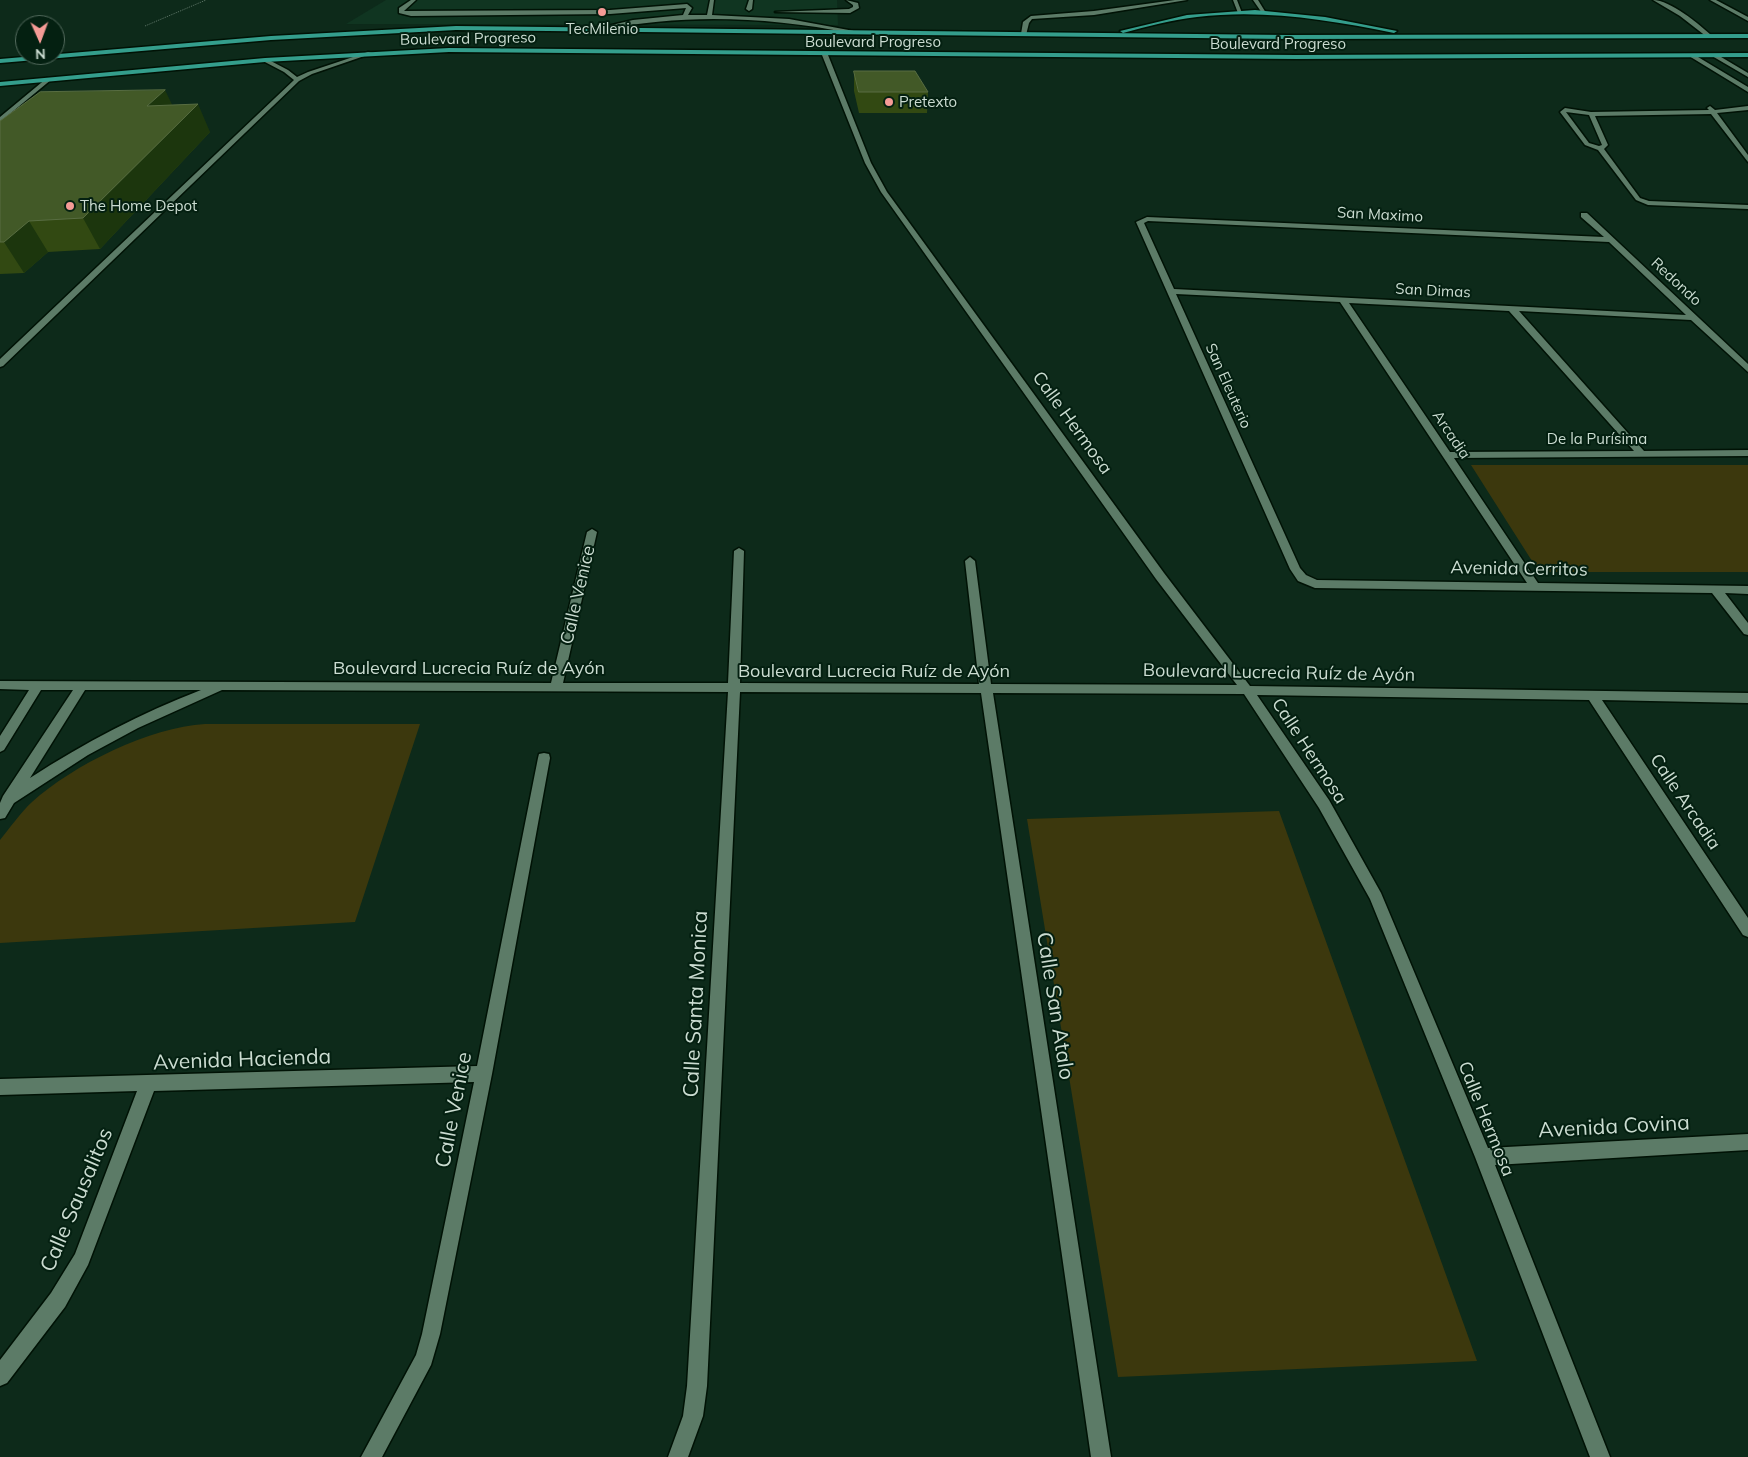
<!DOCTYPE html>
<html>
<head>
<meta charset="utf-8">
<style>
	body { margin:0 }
	#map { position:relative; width:1748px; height:1457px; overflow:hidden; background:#0d2a1a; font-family:Mulish,sans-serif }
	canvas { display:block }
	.north { position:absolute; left:15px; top:15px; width:50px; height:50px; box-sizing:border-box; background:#042011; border:1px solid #546b5e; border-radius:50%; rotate:178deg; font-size:14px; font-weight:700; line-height:20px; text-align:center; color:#cbdcd1 }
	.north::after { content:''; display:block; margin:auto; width:18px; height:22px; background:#f59b96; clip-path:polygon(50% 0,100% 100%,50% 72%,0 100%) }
</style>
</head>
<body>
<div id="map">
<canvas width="1748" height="1457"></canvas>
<div class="north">N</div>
</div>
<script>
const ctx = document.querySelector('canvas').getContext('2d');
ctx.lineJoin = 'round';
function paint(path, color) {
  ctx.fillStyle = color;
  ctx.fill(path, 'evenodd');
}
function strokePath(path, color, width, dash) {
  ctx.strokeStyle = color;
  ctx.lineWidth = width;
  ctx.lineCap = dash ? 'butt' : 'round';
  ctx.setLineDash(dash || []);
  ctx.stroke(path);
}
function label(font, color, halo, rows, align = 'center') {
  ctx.font = font + ' Mulish,sans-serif';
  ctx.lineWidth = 4;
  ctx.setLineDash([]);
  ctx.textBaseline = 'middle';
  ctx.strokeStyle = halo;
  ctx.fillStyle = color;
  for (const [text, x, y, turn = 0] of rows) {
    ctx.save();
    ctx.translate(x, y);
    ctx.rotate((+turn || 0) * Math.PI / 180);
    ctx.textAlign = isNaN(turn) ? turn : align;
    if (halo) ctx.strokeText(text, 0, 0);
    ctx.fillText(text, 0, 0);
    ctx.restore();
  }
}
paint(new Path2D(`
	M 386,0 L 837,0 L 838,25 L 346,24 Z`), '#103521');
paint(new Path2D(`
	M 1471,465 L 1748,465 L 1748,572 L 1539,572 Z
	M 205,724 L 420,724 L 355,922 L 0,943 L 0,840 C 10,828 20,813 32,802 C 73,765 150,727 205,724 Z
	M 1279,811 L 1477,1361 L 1118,1377 L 1027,819 Z`), '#3c380d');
const service = new Path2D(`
	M 411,0 L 416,0 L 404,11 L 610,10 L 687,4 L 692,8 L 688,15 L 707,15 L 710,0 L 714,0 L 712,15 L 789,19 L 854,31 L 851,33 C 767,17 686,13 602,30 L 599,28 L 633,20 L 683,15 L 686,8 L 610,14 L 411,16 L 399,13 L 399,8 Z
	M 749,0 L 753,0 L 752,9 L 749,11 L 746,9 Z
	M 846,0 L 858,3 L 859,8 L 850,13 L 775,12 L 849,9 L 853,7 L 853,5 Z
	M 1175,0 L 1187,0 L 1094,15 L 1032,19 L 1029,23 L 1026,35 L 1021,34 L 1023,22 L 1031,16 L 1094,11 Z
	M 1653,0 C 1670,0 1699,24 1712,36 L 1707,37 L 1680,16 Z
	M 1710,0 L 1716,0 L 1748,17 L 1748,21 Z
	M 47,78 L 52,79 L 0,122 L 0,117 Z`);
const minor = new Path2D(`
	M 1233,0 L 1237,0 L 1242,13 L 1238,13 Z
	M 1253,0 L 1258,0 L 1266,13 L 1262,13 Z
	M 368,52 L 373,53 L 312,74 L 299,81 L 3,366 L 0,367 L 0,359 L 294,80 L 284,72 L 263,61 L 263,59 L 267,59 L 288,70 L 297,77 L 308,72 Z
	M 825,53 L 828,55 L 871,163 L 887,192 L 1164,573 L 1250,686 L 1748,693 L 1748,703 L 1602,700 L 1748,918 L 1748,937 L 1743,935 L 1589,700 L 1257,695 L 1329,800 L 1381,893 L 1488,1148 L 1748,1134 L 1748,1150 L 1495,1165 L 1610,1457 L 1590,1457 L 1475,1157 L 1370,899 L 1319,808 L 1244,694 L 993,693 L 1111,1457 L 1091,1457 L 981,693 L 740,692 L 707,1386 L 703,1416 L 688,1457 L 668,1457 L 683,1416 L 687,1386 L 728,692 L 222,690 L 138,728 L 88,755 L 14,803 L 5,818 L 0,819 L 0,803 L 3,796 L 73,690 L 41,690 L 4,750 L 0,752 L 0,736 L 29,690 L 0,689 L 0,681 L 551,683 L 587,532 L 592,529 L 597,532 L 563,683 L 728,683 L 734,551 L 739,548 L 744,551 L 740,683 L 979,684 L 965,561 L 970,557 L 975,561 L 991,684 L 1237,685 L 1156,579 L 881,192 L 865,163 L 822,55 ZM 85,690 L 201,690 C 141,713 84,743 30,778 Z
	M 1689,54 L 1693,54 L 1748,87 L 1748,92 L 1689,56 Z
	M 1712,54 L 1716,54 L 1748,73 L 1748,77 L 1712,56 Z
	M 1710,106 L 1715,110 L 1748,106 L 1748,110 L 1717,113 L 1748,155 L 1748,162 L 1711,114 L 1595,116 L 1608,145 L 1604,149 L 1640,198 L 1649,201 L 1748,205 L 1748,209 L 1648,205 L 1636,200 L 1598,150 L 1585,145 L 1560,112 L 1565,108 L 1591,112 L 1709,110 L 1707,108 ZM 1566,112 L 1589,115 L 1602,145 L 1599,146 L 1589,143 Z
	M 1581,213 L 1587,213 L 1748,364 L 1748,372 L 1691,320 L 1519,311 L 1644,451 L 1748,450 L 1748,456 L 1454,458 L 1538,583 L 1748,586 L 1748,594 L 1725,593 L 1748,623 L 1748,635 L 1744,634 L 1712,593 L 1315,588 L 1298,581 L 1290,569 L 1136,222 L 1147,217 L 1604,237 L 1581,217 ZM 1148,221 L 1609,242 L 1686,315 L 1174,289 L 1144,223 ZM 1176,294 L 1340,302 L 1527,583 L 1317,580 L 1306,575 L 1300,568 ZM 1349,303 L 1509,311 L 1634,451 L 1450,452 Z
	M 544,753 L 549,754 L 550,758 L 492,1074 L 440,1334 L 431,1365 L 382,1457 L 361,1457 L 416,1355 L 422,1334 L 474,1082 L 154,1091 L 88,1265 L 65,1307 L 7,1383 L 0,1386 L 0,1360 L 51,1293 L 75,1254 L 137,1091 L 0,1095 L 0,1079 L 477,1066 L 538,758 L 539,754 Z`);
const primary = new Path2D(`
	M 1255,10 L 1325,17 L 1397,31 L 1394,33 C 1329,20 1264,9 1197,17 C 1172,20 1148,26 1123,33 L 1120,31 L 1187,15 Z
	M 456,26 L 1288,35 L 1748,34 L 1748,38 L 1288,39 L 456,30 L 271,40 L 0,63 L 0,59 L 271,36 Z
	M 449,48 L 1296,55 L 1748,53 L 1748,57 L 1296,59 L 449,52 L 265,62 L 0,86 L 0,82 L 265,58 Z`);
strokePath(service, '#001205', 3);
strokePath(minor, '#001205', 3);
strokePath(primary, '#001205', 3);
strokePath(new Path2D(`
	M 145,26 L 206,0`), '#60786a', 1, [1, 1]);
paint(service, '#5c7b67');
paint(minor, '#5c7b67');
paint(primary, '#349e8c');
paint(new Path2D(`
	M 854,71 L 928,92 L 927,113 L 859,113 L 854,91 Z
	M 172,105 L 210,132 L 100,249 L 48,252 L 24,273 L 0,274 L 0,121 Z`), '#324912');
paint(new Path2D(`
	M 165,90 L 178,117 L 147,106 Z
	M 198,104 L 210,132 L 100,249 L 83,218 Z
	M 29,221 L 48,252 L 24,273 L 4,242 Z`), '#1c360d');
const building = new Path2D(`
	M 854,71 L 915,71 L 928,92 L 859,92 Z
	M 165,90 L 147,106 L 198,104 L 83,218 L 29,221 L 4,242 L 0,242 L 0,121 L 40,92 Z`);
paint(building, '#425927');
strokePath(building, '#586d42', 1);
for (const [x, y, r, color] of [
	[602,12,5,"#f59b96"],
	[889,102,5,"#f59b96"],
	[70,206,5,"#f59b96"]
]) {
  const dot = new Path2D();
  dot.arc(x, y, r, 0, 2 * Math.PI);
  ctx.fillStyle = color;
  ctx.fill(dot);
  strokePath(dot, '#042011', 2);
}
label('15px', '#cbdcd1', '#042011', [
	["TecMilenio",602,29,"center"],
	["Pretexto",899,102],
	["The Home Depot",80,206]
], 'left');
label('15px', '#cbdcd1', '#042011', [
	["Boulevard Progreso",468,39,-1],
	["Boulevard Progreso",873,42],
	["Boulevard Progreso",1278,44],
	["San Maximo",1380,215,3],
	["Redondo",1676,282,43],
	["San Dimas",1433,291,3],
	["San Eleuterio",1228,386,66],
	["Arcadia",1451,435,56],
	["De la Purísima",1597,439]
]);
label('18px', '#cbdcd1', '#042011', [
	["Calle Hermosa",1072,423,54],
	["Avenida Cerritos",1519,569,1],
	["Calle Venice",578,595,-77],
	["Boulevard Lucrecia Ruíz de Ayón",469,669],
	["Boulevard Lucrecia Ruíz de Ayón",874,672],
	["Boulevard Lucrecia Ruíz de Ayón",1279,673,1],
	["Calle Hermosa",1309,751,57],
	["Calle Arcadia",1685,802,56],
	["Calle Hermosa",1486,1119,68]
]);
label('21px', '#cbdcd1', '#042011', [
	["Calle Santa Monica",696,1004,-87],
	["Calle San Atalo",1055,1006,81],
	["Avenida Hacienda",242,1060,-2],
	["Calle Venice",454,1110,-79],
	["Avenida Covina",1614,1127,-3],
	["Calle Sausalitos",77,1200,-67]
]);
</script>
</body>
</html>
